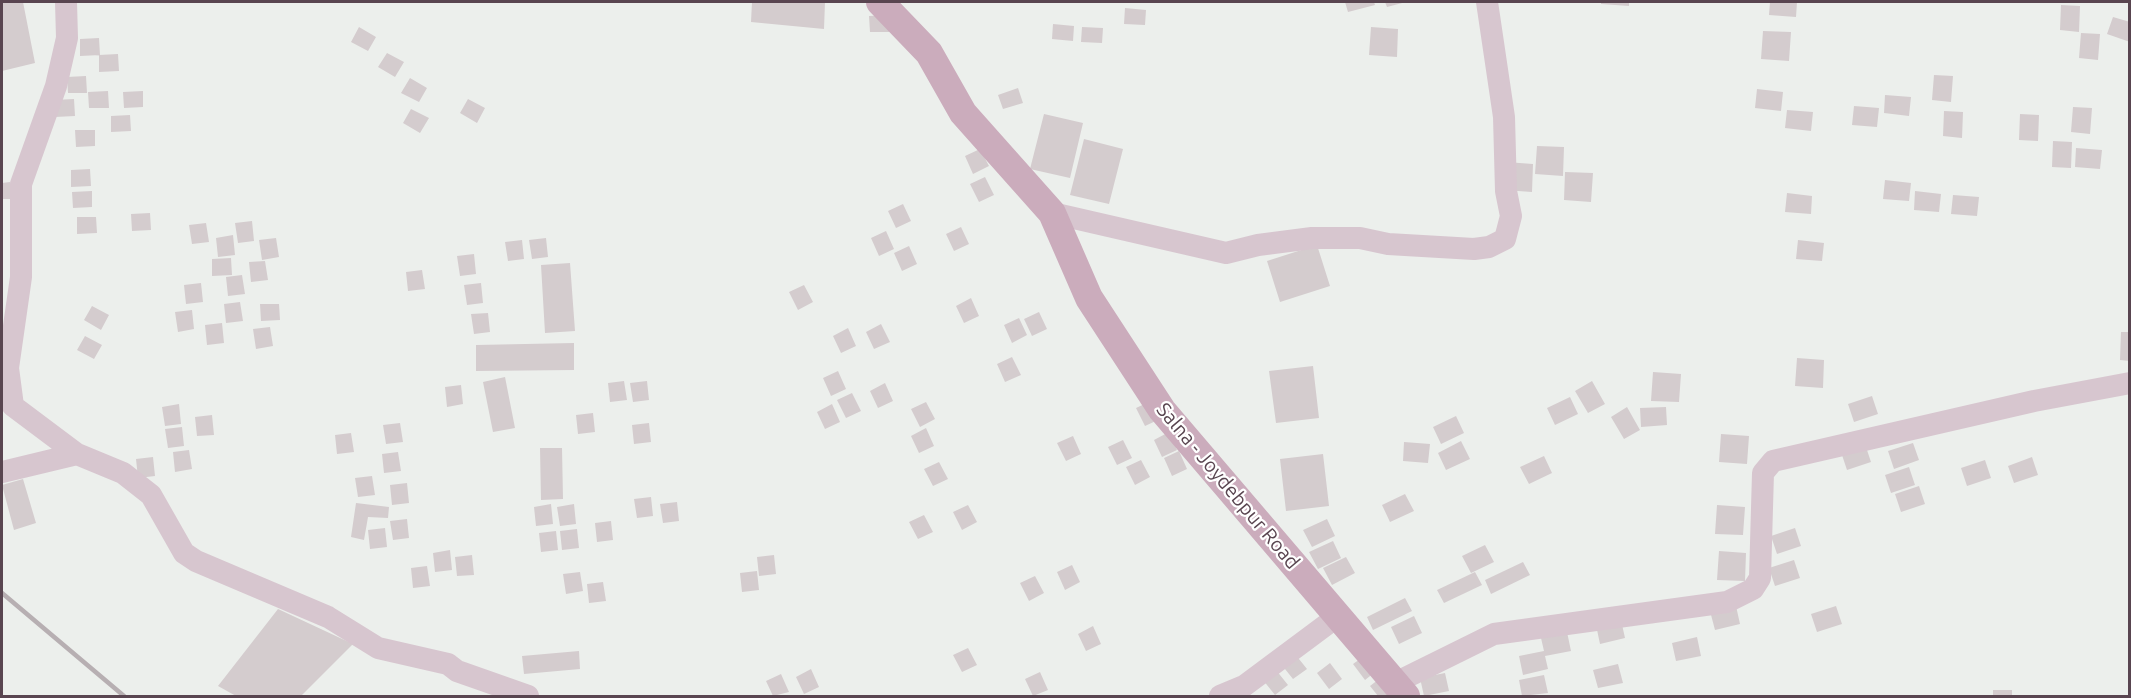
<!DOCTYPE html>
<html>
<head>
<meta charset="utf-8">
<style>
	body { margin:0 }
	#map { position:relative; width:2131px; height:698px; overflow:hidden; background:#ecefec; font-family:Ubuntu,sans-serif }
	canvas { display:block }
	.frame { position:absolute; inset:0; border:3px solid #594550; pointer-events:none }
</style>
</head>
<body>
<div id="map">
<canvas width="2131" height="698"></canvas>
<div class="frame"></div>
</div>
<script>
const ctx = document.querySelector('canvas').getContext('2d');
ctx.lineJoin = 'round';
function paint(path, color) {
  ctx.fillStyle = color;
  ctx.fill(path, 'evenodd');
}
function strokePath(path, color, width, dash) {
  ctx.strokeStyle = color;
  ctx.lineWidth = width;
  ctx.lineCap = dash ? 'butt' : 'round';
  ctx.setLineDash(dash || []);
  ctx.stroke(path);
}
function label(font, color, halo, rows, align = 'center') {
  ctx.font = font + ' Ubuntu,sans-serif';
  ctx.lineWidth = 4.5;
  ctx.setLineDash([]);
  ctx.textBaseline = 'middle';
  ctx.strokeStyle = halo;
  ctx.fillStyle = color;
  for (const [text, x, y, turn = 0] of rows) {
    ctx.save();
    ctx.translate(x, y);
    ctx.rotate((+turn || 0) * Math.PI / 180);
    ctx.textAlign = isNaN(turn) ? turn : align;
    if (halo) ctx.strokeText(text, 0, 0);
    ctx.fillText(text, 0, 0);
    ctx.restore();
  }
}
paint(new Path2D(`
	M 2,2 L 23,2 L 35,63 L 2,71 Z
	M 752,2 L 825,2 L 824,29 L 751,22 Z
	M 1345,2 L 1374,2 L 1375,5 L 1348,12 Z
	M 1385,2 L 1406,2 L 1387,7 Z
	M 1601,2 L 1629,2 L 1629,6 L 1601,4 Z
	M 1770,2 L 1797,2 L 1796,17 L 1769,15 Z
	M 2061,5 L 2080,6 L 2079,32 L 2060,30 Z
	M 1125,8 L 1146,10 L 1145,25 L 1124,24 Z
	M 889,15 L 889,32 L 870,32 L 869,16 Z
	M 2113,17 L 2130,22 L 2130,42 L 2107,34 Z
	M 1053,24 L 1074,26 L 1073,41 L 1052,39 Z
	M 359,27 L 376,37 L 368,51 L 351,42 Z
	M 1082,27 L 1103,28 L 1102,43 L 1081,42 Z
	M 1371,27 L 1398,29 L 1397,57 L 1369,55 Z
	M 1763,31 L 1791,32 L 1789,61 L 1761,59 Z
	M 2081,33 L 2100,34 L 2098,60 L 2079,58 Z
	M 99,38 L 100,55 L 80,56 L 80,39 Z
	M 387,53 L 404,62 L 395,77 L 378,67 Z
	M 118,54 L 119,71 L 99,72 L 99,55 Z
	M 1934,75 L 1953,76 L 1951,102 L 1932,100 Z
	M 86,76 L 87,93 L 68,93 L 67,77 Z
	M 410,78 L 427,88 L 419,102 L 401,93 Z
	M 1018,88 L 1023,103 L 1003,109 L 998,95 Z
	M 1757,89 L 1783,92 L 1781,111 L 1755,108 Z
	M 108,91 L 109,108 L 89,108 L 88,92 Z
	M 143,91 L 143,107 L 124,108 L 123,92 Z
	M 1885,95 L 1911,97 L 1909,116 L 1884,113 Z
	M 74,99 L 75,116 L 55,117 L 54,100 Z
	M 468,99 L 485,108 L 477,123 L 460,113 Z
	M 1854,106 L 1879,108 L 1877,127 L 1852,125 Z
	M 2073,107 L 2092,108 L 2090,134 L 2071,132 Z
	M 411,109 L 429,118 L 420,133 L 403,123 Z
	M 1787,110 L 1813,112 L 1811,131 L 1785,128 Z
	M 1944,111 L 1963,112 L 1962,138 L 1943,136 Z
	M 1044,114 L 1083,123 L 1070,178 L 1030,169 Z
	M 2020,114 L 2039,115 L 2038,141 L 2019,140 Z
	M 130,115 L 131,131 L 111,132 L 111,116 Z
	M 75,130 L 95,130 L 95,146 L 76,147 Z
	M 1084,139 L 1123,149 L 1109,204 L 1070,195 Z
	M 2053,141 L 2072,142 L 2071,168 L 2052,167 Z
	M 1537,146 L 1564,147 L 1563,176 L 1535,174 Z
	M 2076,148 L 2102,150 L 2100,169 L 2075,167 Z
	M 980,149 L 989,166 L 973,174 L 965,156 Z
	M 1506,162 L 1533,164 L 1532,192 L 1504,190 Z
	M 90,169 L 91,186 L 71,187 L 71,170 Z
	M 1565,172 L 1593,173 L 1591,202 L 1564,200 Z
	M 985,177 L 994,195 L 979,202 L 970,184 Z
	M 1885,180 L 1911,183 L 1909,201 L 1883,199 Z
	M 10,182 L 10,199 L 2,199 L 2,183 Z
	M 92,191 L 92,207 L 73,208 L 72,192 Z
	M 1915,191 L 1941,194 L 1939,212 L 1914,210 Z
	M 1787,193 L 1812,196 L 1811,214 L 1785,212 Z
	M 1953,195 L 1979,197 L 1977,216 L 1951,214 Z
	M 903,204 L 911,221 L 896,228 L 888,211 Z
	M 150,213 L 151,230 L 132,231 L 131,214 Z
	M 77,217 L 96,217 L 97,233 L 77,234 Z
	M 252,221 L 254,241 L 238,243 L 235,223 Z
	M 206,223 L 209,242 L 192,244 L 189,225 Z
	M 961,227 L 969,244 L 954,251 L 946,234 Z
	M 886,231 L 894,249 L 879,256 L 871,238 Z
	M 233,235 L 235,255 L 218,257 L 216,238 Z
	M 276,238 L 279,257 L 262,260 L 259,240 Z
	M 546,238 L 548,257 L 532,259 L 529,240 Z
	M 522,240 L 524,259 L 508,261 L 505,242 Z
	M 1798,240 L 1824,243 L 1822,261 L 1796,259 Z
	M 1317,245 L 1330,286 L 1280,302 L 1267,261 Z
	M 909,246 L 917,264 L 902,271 L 894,253 Z
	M 474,254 L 476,274 L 460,276 L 457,256 Z
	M 231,258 L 232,275 L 212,276 L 212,259 Z
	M 265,261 L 268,280 L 251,282 L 249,262 Z
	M 570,263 L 575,331 L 545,333 L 541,265 Z
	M 422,270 L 425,289 L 408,291 L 406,272 Z
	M 242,275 L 245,294 L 228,296 L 226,277 Z
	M 201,283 L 203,302 L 186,304 L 184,285 Z
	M 481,283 L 483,303 L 467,305 L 464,285 Z
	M 804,285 L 813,302 L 798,310 L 789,292 Z
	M 971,298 L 979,316 L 964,323 L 956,306 Z
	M 240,302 L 243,321 L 226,323 L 224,304 Z
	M 260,304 L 279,304 L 280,320 L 261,321 Z
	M 92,306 L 109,315 L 101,330 L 84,320 Z
	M 192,310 L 194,329 L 178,332 L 175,312 Z
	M 1039,312 L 1047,329 L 1032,336 L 1024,319 Z
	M 488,313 L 490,332 L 474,334 L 471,314 Z
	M 1019,318 L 1027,335 L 1012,343 L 1004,325 Z
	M 222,323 L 224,343 L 207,345 L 205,325 Z
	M 881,324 L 890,342 L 874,349 L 866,332 Z
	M 270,327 L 273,346 L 256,349 L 253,329 Z
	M 848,328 L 856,346 L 841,353 L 833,336 Z
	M 2121,332 L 2130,332 L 2130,361 L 2120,360 Z
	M 85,336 L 102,345 L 94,359 L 77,350 Z
	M 574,343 L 574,370 L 476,371 L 476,345 Z
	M 1012,357 L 1021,375 L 1005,382 L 997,364 Z
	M 1797,358 L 1824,360 L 1823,388 L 1795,386 Z
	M 1313,366 L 1319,418 L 1276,423 L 1269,371 Z
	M 838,371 L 846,389 L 831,396 L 823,378 Z
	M 1653,372 L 1681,374 L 1679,402 L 1651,401 Z
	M 505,377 L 515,428 L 493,432 L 483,382 Z
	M 624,381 L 627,400 L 610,402 L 608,383 Z
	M 647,381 L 649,400 L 633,402 L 630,383 Z
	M 1592,381 L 1605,404 L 1588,413 L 1575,391 Z
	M 885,383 L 893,401 L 878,408 L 870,391 Z
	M 461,385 L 463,404 L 447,407 L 445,387 Z
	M 852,393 L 861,411 L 846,418 L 837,400 Z
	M 1872,396 L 1878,414 L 1854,422 L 1848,404 Z
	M 1570,397 L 1578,414 L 1555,425 L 1547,408 Z
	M 1151,401 L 1160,419 L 1145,426 L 1136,408 Z
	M 926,402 L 935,419 L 920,427 L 911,409 Z
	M 179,404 L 181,424 L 165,426 L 162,407 Z
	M 832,404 L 840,422 L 825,429 L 817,412 Z
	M 1627,407 L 1640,430 L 1624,439 L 1611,417 Z
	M 1666,407 L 1667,425 L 1641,427 L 1640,408 Z
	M 593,413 L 595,432 L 578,434 L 576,415 Z
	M 212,415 L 214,435 L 197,436 L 195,417 Z
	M 1456,416 L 1464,433 L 1441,444 L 1433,427 Z
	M 400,423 L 403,442 L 386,444 L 383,425 Z
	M 649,423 L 651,442 L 634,444 L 632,425 Z
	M 182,427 L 184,446 L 168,448 L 165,429 Z
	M 926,428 L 934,446 L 919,453 L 911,436 Z
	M 1169,432 L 1177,450 L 1162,457 L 1154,440 Z
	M 351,433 L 354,452 L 337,454 L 335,435 Z
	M 1721,434 L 1749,436 L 1747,464 L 1719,462 Z
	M 1073,436 L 1081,454 L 1066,461 L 1057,443 Z
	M 1123,440 L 1132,458 L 1117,465 L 1108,447 Z
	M 1461,441 L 1470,459 L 1446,470 L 1438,453 Z
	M 1404,442 L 1430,444 L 1428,463 L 1403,461 Z
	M 1913,443 L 1919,460 L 1894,469 L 1888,451 Z
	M 1865,444 L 1871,462 L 1847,470 L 1841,452 Z
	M 540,448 L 562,448 L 563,499 L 541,500 Z
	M 189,450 L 192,469 L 175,472 L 173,452 Z
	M 1179,451 L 1187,469 L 1172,476 L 1164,458 Z
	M 398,452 L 401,471 L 384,473 L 382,454 Z
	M 1323,454 L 1329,506 L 1286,511 L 1280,459 Z
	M 1544,456 L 1552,473 L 1529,484 L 1520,467 Z
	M 153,457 L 155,476 L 138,478 L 136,459 Z
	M 2032,457 L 2038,475 L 2014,483 L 2008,466 Z
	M 1141,460 L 1150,477 L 1135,485 L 1126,467 Z
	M 1985,460 L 1991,478 L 1967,486 L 1961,468 Z
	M 939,462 L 948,479 L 933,486 L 924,469 Z
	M 1909,467 L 1915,485 L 1891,493 L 1885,475 Z
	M 372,476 L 375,495 L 358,497 L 355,478 Z
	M 23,479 L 36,523 L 14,530 L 2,485 Z
	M 407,483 L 409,503 L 392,505 L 390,485 Z
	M 1919,486 L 1925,504 L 1901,512 L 1895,494 Z
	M 1405,494 L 1414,511 L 1390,522 L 1382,505 Z
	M 651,497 L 653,516 L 637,518 L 634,499 Z
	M 677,502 L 679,521 L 663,523 L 660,504 Z
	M 356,503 L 389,507 L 388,518 L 368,517 L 364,540 L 351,537 Z
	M 551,504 L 553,524 L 536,526 L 534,507 Z
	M 574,504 L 576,524 L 560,526 L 557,507 Z
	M 968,505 L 977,522 L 962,530 L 953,512 Z
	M 1717,505 L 1745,507 L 1743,535 L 1715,534 Z
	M 924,515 L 933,532 L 918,539 L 909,522 Z
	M 407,519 L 409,538 L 393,540 L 390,521 Z
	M 1327,519 L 1335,536 L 1312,547 L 1303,530 Z
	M 611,521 L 613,540 L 597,542 L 595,523 Z
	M 385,528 L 387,547 L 370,549 L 368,530 Z
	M 1795,528 L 1801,546 L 1777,554 L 1771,536 Z
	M 577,529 L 579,548 L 562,550 L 560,531 Z
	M 556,531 L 558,550 L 541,552 L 539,533 Z
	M 1333,541 L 1341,558 L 1318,569 L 1309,552 Z
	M 1485,545 L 1494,562 L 1471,573 L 1462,556 Z
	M 450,550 L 452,570 L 435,572 L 433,553 Z
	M 1719,551 L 1746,553 L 1745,581 L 1717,580 Z
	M 472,555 L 474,575 L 457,576 L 455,557 Z
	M 774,555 L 776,574 L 759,576 L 757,557 Z
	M 1346,557 L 1355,573 L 1332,585 L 1323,568 Z
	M 1794,560 L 1800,578 L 1775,586 L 1769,568 Z
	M 1523,562 L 1530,575 L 1491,594 L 1485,580 Z
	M 1072,565 L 1080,582 L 1065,590 L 1057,572 Z
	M 427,566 L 430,586 L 413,588 L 411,568 Z
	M 757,571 L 759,590 L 742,592 L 740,573 Z
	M 580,572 L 583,591 L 566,594 L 563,574 Z
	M 1475,572 L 1482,585 L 1444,603 L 1437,590 Z
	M 1035,576 L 1044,593 L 1029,601 L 1020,583 Z
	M 603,582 L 606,601 L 589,603 L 587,584 Z
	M 1405,598 L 1412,611 L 1373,630 L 1367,617 Z
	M 1736,606 L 1740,624 L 1715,630 L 1710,611 Z
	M 1836,606 L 1842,624 L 1817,632 L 1811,614 Z
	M 278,609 L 353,644 L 301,696 L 236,696 L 218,686 Z
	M 1414,616 L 1422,633 L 1399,644 L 1391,627 Z
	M 1621,620 L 1625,638 L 1600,644 L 1596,625 Z
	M 1093,626 L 1101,644 L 1086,651 L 1078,634 Z
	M 1567,632 L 1571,651 L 1545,656 L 1548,669 L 1523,675 L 1519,656 L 1544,651 L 1541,638 Z
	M 1697,637 L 1701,656 L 1676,661 L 1672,643 Z
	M 968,648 L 977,665 L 962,672 L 953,655 Z
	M 579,651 L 580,669 L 524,674 L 522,656 Z
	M 1295,654 L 1307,669 L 1293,679 L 1281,664 Z
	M 1367,654 L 1379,669 L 1365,680 L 1353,664 Z
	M 1330,663 L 1342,679 L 1329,689 L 1317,673 Z
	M 1618,664 L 1623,683 L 1598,688 L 1593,670 Z
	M 811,669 L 819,687 L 804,694 L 796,677 Z
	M 1276,670 L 1288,685 L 1275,695 L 1263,680 Z
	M 1040,672 L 1048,690 L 1033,696 L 1025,679 Z
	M 1445,673 L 1449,691 L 1424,696 L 1420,678 Z
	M 781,674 L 789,692 L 773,696 L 766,681 Z
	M 1544,675 L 1548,693 L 1522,696 L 1519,680 Z
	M 1383,676 L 1388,696 L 1378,696 L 1370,686 Z
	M 1993,690 L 2012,690 L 2012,696 L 1993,696 Z`), '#d4ccce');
strokePath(new Path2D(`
	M 66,2 L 67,38 L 56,86 L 21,184 L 21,277 L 8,368 L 13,406 L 77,454 L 123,473 L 151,495 L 184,553 L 196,561 L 328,617 L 378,648 L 448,664 L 457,671 L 528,696
	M 1052,213 L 1226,253 L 1258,245 L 1312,238 L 1360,238 L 1388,244 L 1474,249 L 1489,247 L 1505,239 L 1511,216 L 1506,191 L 1504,117 L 1487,2
	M 2,472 L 77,454
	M 1395,683 L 1494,634 L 1727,602 L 1753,589 L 1760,578 L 1763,473 L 1773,461 L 2034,401 L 2130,383
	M 1220,696 L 1244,686 L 1338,616`), '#d7c6cf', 22);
strokePath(new Path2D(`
	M 880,2 L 929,53 L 963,113 L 1052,213 L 1089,298 L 1162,410 L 1406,696`), '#cbacbc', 28);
strokePath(new Path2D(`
	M 2,593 L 124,696`), '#b7afb2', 4.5);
label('20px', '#594550', '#fff', [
	["Salna - Joydebpur Road",1228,486,50]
]);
</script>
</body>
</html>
